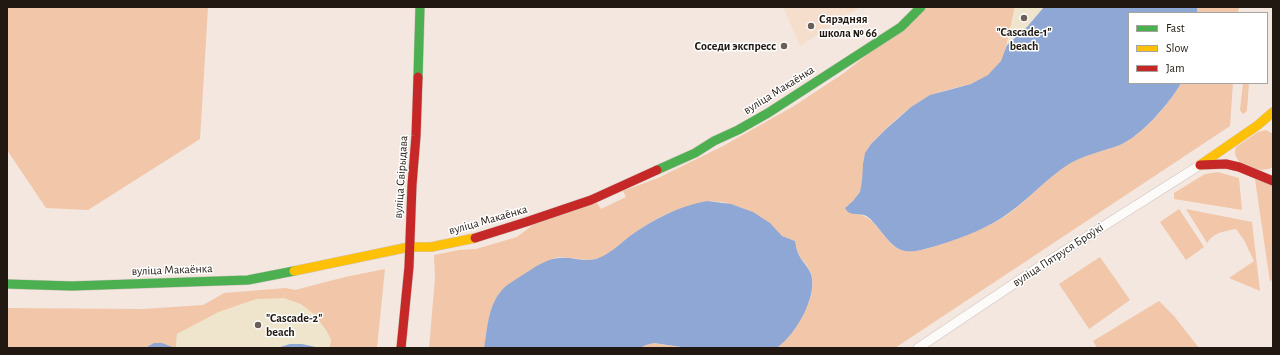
<!DOCTYPE html>
<html>
<head>
<meta charset="utf-8">
<style>
	body { margin:0 }
	#map { position:relative; width:1280px; height:355px; overflow:hidden; background:#f4e7df; font-family:"Alegreya Sans",sans-serif }
	canvas { display:block }
	.frame { position:absolute; inset:0; border:8px solid #211811; pointer-events:none }
	.legend { position:absolute; left:1128px; top:12px; width:140px; height:72px; box-sizing:border-box; background:#fff; border:1px solid #a6a3a0; margin:0; padding:5px 7px; list-style:none; font-size:12px; color:#211811 }
	.legend li { display:flex; align-items:center; gap:8px; height:20px }
	.legend b { width:20px; border:1px solid #a6a3a0 }
</style>
</head>
<body>
<div id="map">
<canvas width="1280" height="355"></canvas>
<div class="frame"></div>
<ul class="legend">
<li><b style="height:5px;background:#4caf50"></b>Fast</li>
<li><b style="height:5px;background:#ffc107"></b>Slow</li>
<li><b style="height:5px;background:#c62828"></b>Jam</li>
</ul>
</div>
<script>
const ctx = document.querySelector('canvas').getContext('2d');
ctx.lineJoin = 'round';
function paint(path, color) {
  ctx.fillStyle = color;
  ctx.fill(path, 'evenodd');
}
function strokePath(path, color, width, dash) {
  ctx.strokeStyle = color;
  ctx.lineWidth = width;
  ctx.lineCap = dash ? 'butt' : 'round';
  ctx.setLineDash(dash || []);
  ctx.stroke(path);
}
function label(font, color, halo, rows, align = 'center') {
  ctx.font = font + ' "Alegreya Sans",sans-serif';
  ctx.lineWidth = 3;
  ctx.setLineDash([]);
  ctx.textBaseline = 'middle';
  ctx.strokeStyle = halo;
  ctx.fillStyle = color;
  for (const [text, x, y, turn = 0] of rows) {
    ctx.save();
    ctx.translate(x, y);
    ctx.rotate((+turn || 0) * Math.PI / 180);
    ctx.textAlign = isNaN(turn) ? turn : align;
    if (halo) ctx.strokeText(text, 0, 0);
    ctx.fillText(text, 0, 0);
    ctx.restore();
  }
}
paint(new Path2D(`
	M 783,7 L 860,7 L 800,46 Z`), '#f6decd');
paint(new Path2D(`
	M 7,7 L 208,7 L 200,139 L 88,210 L 46,208 L 7,150 Z
	M 927,7 L 1015,7 L 1004,55 C 987,92 953,82 924,99 C 904,110 889,126 873,142 C 856,160 868,176 859,194 C 856,200 851,203 846,207 L 855,214 C 880,215 884,250 907,251 C 921,252 935,246 948,242 C 970,234 992,226 1011,212 C 1031,197 1048,177 1069,164 C 1085,155 1103,151 1120,145 C 1143,135 1169,104 1181,83 L 1233,83 L 1230,126 L 895,348 L 777,348 C 795,335 819,296 811,273 C 808,265 801,260 798,253 C 796,249 796,245 795,241 L 782,236 L 764,219 L 745,209 L 723,202 L 707,201 L 671,212 L 660,217 L 643,227 L 610,252 L 600,258 L 589,260 L 561,257 L 554,258 L 501,291 C 488,308 488,328 484,348 L 429,348 L 435,278 L 434,255 L 459,250 L 476,249 L 517,237 L 534,224 L 597,203 L 601,209 L 626,197 L 623,191 L 658,178 L 723,146 L 794,106 L 844,73 Z
	M 1197,7 L 1239,7 L 1238,13 L 1197,13 Z
	M 1243,83 L 1249,83 L 1247,110 L 1246,112 L 1243,114 L 1240,110 Z
	M 1266,130 L 1273,134 L 1273,167 C 1261,175 1229,165 1236,147 L 1258,132 Z
	M 1218,172 L 1239,178 L 1242,210 L 1174,199 L 1174,193 L 1205,174 Z
	M 1255,179 L 1273,186 L 1273,278 L 1270,282 Z
	M 1179,209 L 1204,247 L 1186,260 L 1160,222 Z
	M 1186,209 L 1252,222 L 1260,291 L 1229,278 L 1254,261 L 1244,240 L 1236,229 C 1224,231 1213,233 1207,243 Z
	M 1100,257 L 1130,300 L 1089,329 L 1059,284 Z
	M 385,269 L 377,348 L 329,348 L 331,340 L 326,330 L 257,299 L 219,312 L 177,334 L 176,348 C 162,345 159,339 145,348 L 7,348 L 7,308 L 143,309 L 203,305 L 224,293 L 286,288 L 295,290 L 345,277 Z
	M 1159,301 L 1174,316 L 1199,348 L 1097,348 L 1093,341 Z
	M 654,343 L 659,344 L 688,348 L 640,348 L 646,345 Z`), '#f1c6a9');
paint(new Path2D(`
	M 1015,7 L 1044,7 L 1027,27 L 1007,45 Z
	M 284,298 L 301,304 L 315,315 L 326,330 L 331,340 L 329,348 C 310,348 296,341 277,348 L 176,348 L 177,334 L 219,312 L 257,299 Z`), '#efe4cc');
paint(new Path2D(`
	M 1044,7 L 1197,7 L 1197,13 L 1129,13 L 1129,83 L 1181,83 C 1170,103 1141,136 1120,145 C 1103,151 1085,155 1069,164 C 1048,177 1031,197 1010,212 C 989,228 964,237 939,245 C 928,248 912,254 901,250 C 889,245 882,231 873,222 C 871,219 867,216 864,215 C 856,213 849,216 845,208 L 853,201 L 860,192 L 862,181 L 863,164 L 865,153 L 871,144 L 885,130 L 911,107 L 930,95 L 971,84 L 988,75 L 1001,61 L 1007,45 L 1027,27 Z
	M 707,201 L 731,204 L 753,212 L 770,223 L 782,236 L 795,241 C 796,245 796,249 798,253 C 801,261 808,266 811,274 C 818,296 796,334 778,347 L 688,348 L 654,343 L 646,345 L 640,348 L 484,348 C 488,326 488,302 506,286 C 513,281 521,276 529,271 C 538,265 548,259 559,258 C 573,256 587,264 601,257 C 612,252 621,243 630,236 C 654,219 679,206 707,201 Z
	M 154,343 L 162,343 L 175,348 L 145,348 Z
	M 290,344 L 302,344 L 320,348 L 277,348 Z`), '#8ea7d4');
const street = new Path2D(`
	M 918,348 L 1042,265 L 1200,165`);
const fast = new Path2D(`
	M 418,77 L 420,7
	M 657,170 L 695,153 L 714,141 L 738,130 L 768,113 L 901,27 L 921,7
	M 7,284 L 72,286 L 248,280 L 294,271`);
const slow = new Path2D(`
	M 1200,165 L 1258,125 L 1273,112
	M 294,271 L 409,247 L 431,247 L 475,238`);
const jam = new Path2D(`
	M 1200,165 L 1226,164 L 1239,167 L 1273,181
	M 475,238 L 526,222 L 591,200 L 657,170
	M 401,348 L 409,267 L 412,185 L 416,136 L 418,77`);
strokePath(street, '#cfc4bd', 10);
strokePath(fast, '#cfc4bd', 10);
strokePath(slow, '#cfc4bd', 10);
strokePath(jam, '#cfc4bd', 10);
strokePath(street, '#fdfbfa', 9);
strokePath(fast, '#4caf50', 9);
strokePath(slow, '#ffc107', 9);
strokePath(jam, '#c62828', 9);
for (const [x, y, r, color] of [
	[1024,18,4,"#6b6059"],
	[811,26,4,"#6b6059"],
	[784,46,4,"#6b6059"],
	[258,325,4,"#6b6059"]
]) {
  const dot = new Path2D();
  dot.arc(x, y, r, 0, 2 * Math.PI);
  ctx.fillStyle = color;
  ctx.fill(dot);
  strokePath(dot, '#fff', 1.5);
}
label('bold 12px', '#211811', '#fff', [
	["Сярэдняя",819,19],
	["школа № 66",819,33],
	["\"Cascade-1\"",1024,32,"center"],
	["beach",1024,46,"center"],
	["Соседи экспресс",776,46,"right"],
	["\"Cascade-2\"",266,318],
	["beach",266,332]
], 'left');
label('12px', '#211811', '#fff', [
	["вуліца Макаёнка",779,90,-32],
	["вуліца Свірыдава",401,177,-86],
	["вуліца Макаёнка",488,220,-16],
	["вуліца Пятруся Броўкі",1058,255,-33],
	["вуліца Макаёнка",172,270,-2]
]);
</script>
</body>
</html>
